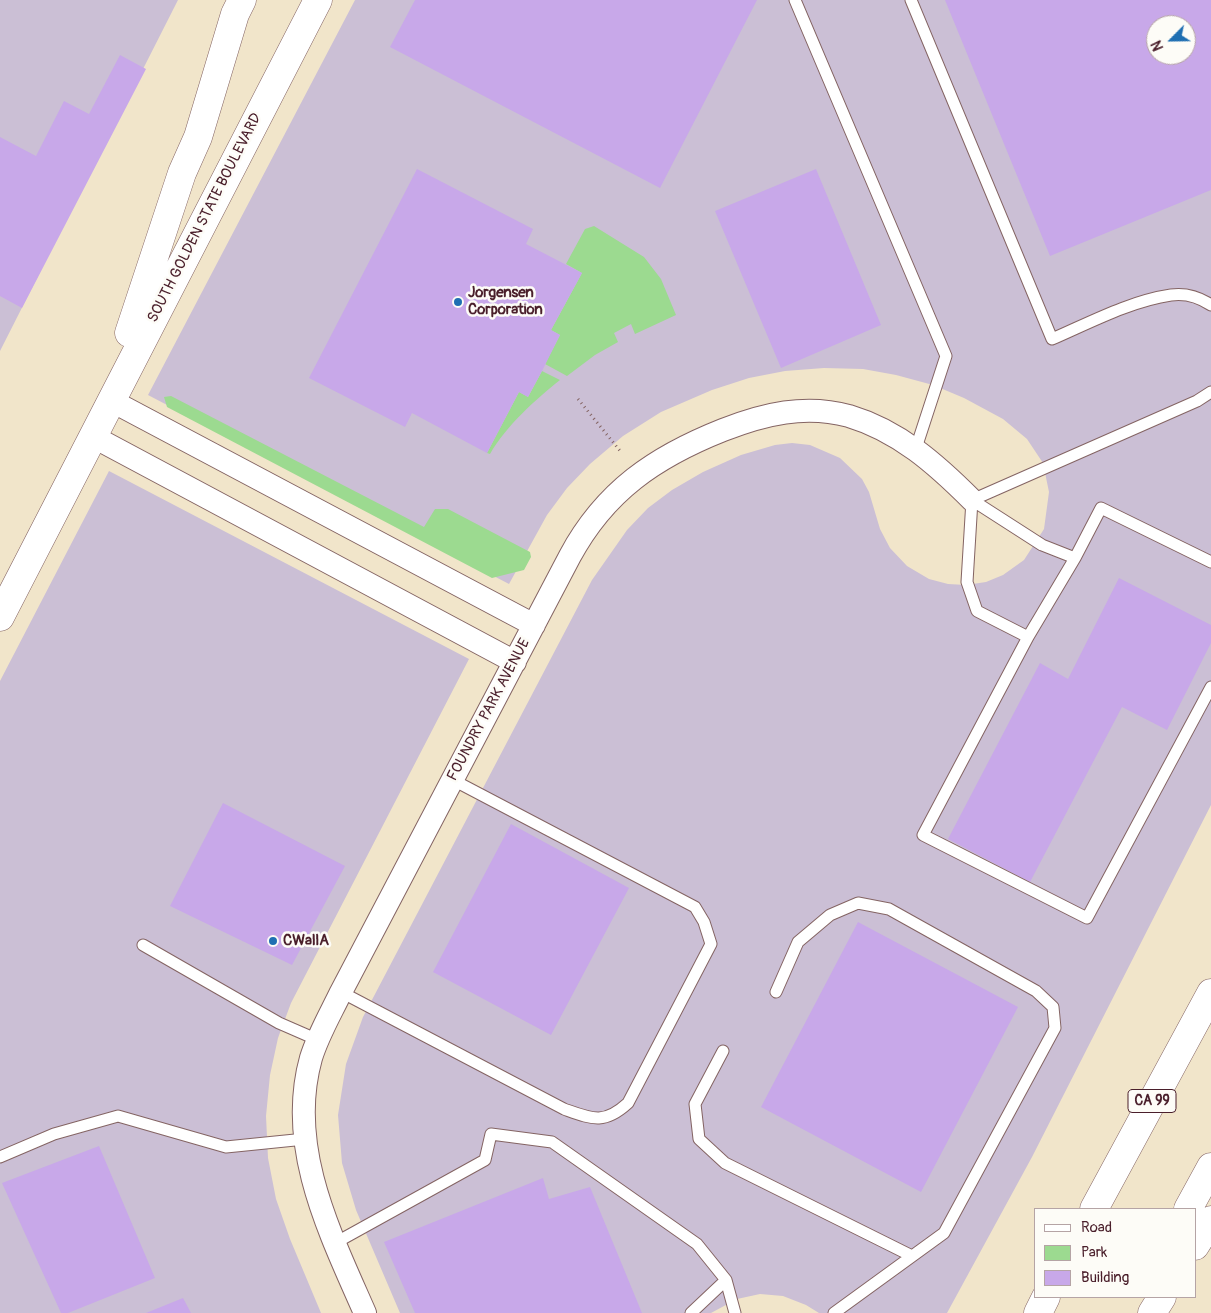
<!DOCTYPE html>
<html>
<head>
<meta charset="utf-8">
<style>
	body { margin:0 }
	#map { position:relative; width:1211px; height:1313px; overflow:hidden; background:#f1e5ca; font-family:Pangolin,sans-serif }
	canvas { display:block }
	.legend { position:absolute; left:1034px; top:1208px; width:162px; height:90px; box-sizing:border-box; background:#fdfcf7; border:1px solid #b5a4a5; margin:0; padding:6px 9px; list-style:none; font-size:15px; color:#4a1f2b }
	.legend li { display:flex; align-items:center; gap:10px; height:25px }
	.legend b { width:25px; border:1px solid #b5a4a5 }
	.north { position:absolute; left:1146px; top:15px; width:50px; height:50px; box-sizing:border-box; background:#fdfcf7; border:1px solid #b5a4a5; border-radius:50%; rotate:247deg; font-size:14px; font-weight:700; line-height:20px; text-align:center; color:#4a1f2b }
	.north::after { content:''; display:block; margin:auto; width:18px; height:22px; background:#1f6fb2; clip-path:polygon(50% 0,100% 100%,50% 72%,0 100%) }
</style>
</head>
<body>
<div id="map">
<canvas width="1211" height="1313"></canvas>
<ul class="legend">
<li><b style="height:6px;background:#fff"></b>Road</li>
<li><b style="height:14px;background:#9cda90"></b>Park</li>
<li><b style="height:14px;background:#c8a8e9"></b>Building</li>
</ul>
<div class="north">N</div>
</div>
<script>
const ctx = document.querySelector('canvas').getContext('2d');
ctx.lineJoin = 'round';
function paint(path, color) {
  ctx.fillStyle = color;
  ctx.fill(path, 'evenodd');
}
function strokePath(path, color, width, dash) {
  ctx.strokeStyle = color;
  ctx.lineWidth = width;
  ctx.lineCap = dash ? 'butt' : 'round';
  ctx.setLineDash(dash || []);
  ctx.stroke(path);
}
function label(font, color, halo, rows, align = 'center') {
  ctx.font = font + ' Pangolin,sans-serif';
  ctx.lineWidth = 5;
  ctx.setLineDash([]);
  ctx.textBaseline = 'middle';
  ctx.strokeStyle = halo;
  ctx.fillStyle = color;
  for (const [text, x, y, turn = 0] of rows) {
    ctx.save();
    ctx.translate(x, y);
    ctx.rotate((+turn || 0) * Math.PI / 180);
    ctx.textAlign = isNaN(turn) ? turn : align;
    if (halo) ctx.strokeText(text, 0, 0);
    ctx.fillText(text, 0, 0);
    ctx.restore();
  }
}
paint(new Path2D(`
	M 0,0 L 178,0 L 0,351 Z
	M 355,0 L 1211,0 L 1211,805 L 1032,1157 L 947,1313 L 819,1313 L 806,1305 L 783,1296 L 760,1294 L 737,1299 L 711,1313 L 400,1313 L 356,1210 L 342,1163 L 338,1115 L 346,1064 L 363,1017 L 592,580 L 627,530 L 648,508 L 672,490 L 703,472 L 741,455 L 775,445 L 792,443 L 810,445 L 840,458 L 862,479 L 869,492 L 880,529 L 890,548 L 907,566 L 929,579 L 948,584 L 966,585 L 986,582 L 1003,575 L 1024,560 L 1044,529 L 1049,492 L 1043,463 L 1027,439 L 1003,419 L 964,398 L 933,385 L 896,375 L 863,369 L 824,368 L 785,371 L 749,378 L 712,390 L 661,412 L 623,436 L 590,464 L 567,488 L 547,515 L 509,584 L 148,395 ZM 1156,25 L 1186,25 L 1186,55 L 1156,55 Z
	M 109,471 L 469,659 L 291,1003 L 278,1038 L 270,1075 L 266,1116 L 268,1158 L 276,1199 L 290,1239 L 321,1313 L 0,1313 L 0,681 Z`), '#cbbfd5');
paint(new Path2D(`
	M 594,226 L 644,257 L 661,279 L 676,315 L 635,334 L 631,324 L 614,333 L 618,342 L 595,355 L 567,376 L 545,364 L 560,335 L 551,330 L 582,273 L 566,264 L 585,229 Z
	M 542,371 L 560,380 C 535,400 507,425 490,454 L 487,453 L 519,392 L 528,397 Z
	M 171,396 L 424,527 L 435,509 L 448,509 L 530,552 L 531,557 L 524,570 L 492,578 L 167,407 L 164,397 Z`), '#9cda90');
paint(new Path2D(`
	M 415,0 L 757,0 L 660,188 L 390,47 Z
	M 945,0 L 1211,0 L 1211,190 L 1050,256 ZM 1156,25 L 1186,25 L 1186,55 L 1156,55 Z
	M 120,55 L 146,69 L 22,308 L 0,296 L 0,137 L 36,156 L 64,101 L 89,114 Z
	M 417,169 L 533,229 L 526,244 L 582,273 L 551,330 L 560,335 L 542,371 L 528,397 L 519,392 L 487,453 L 412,413 L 405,427 L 309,378 Z
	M 816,169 L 881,325 L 781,368 L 715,211 Z
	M 1119,578 L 1211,625 L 1211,643 L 1167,730 L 1122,707 L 1030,882 L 948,839 L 1040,663 L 1068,679 Z
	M 223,803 L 345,866 L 292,965 L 170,906 Z
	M 511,824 L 629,888 L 551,1035 L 433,972 Z
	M 858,922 L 1018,1007 L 921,1192 L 761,1107 Z
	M 99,1146 L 155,1278 L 68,1313 L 61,1313 L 2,1183 Z
	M 543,1178 L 549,1199 L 590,1187 L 642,1313 L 415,1313 L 384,1242 Z
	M 183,1298 L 191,1313 L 146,1313 Z`), '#c8a8e9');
const lane = new Path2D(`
	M 795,0 L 946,356 L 916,448
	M 911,0 L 1052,339 C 1089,323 1130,301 1171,295 C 1185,293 1199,297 1211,305
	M 972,500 L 1042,545 L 1075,558 L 1101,508 L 1211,562
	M 972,500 L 1197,401 L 1211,392
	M 972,500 L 967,582 L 977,611 L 1028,637
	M 1075,558 L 1028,637 L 923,835 L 1087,918 L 1211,687
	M 143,945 L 279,1023 L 318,1040
	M 341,992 L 564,1109 C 592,1119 604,1125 628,1103 L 711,944 L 704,922 L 695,907 L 453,780
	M 776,992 L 798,942 L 830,915 L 858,903 L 889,909 L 1036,991 L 1053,1007 L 1055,1028 L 944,1233 L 834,1313
	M 723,1051 L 695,1104 L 699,1139 L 725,1163 L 912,1256
	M 0,1157 L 54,1134 L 118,1116 L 226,1147 L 305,1139
	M 335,1243 L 485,1160 L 491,1134 L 552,1142 L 697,1244 L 726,1280 L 691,1313
	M 726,1280 L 735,1313`);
const street = new Path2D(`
	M 110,400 L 534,625
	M 92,436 L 515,662
	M 365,1313 C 330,1233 286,1147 311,1058 C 318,1035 331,1013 341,992 L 570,556 C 605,491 655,457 723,430 C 764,414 805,404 849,416 C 899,431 936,464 972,500`);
const primary = new Path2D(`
	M 129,333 L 182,173 L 198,137 L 235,14 L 242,0
	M 0,617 L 318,0`);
const highway = new Path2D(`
	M 1094,1209 L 1211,993
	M 1188,1209 L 1211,1167
	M 1195,1246 L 1211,1220
	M 1038,1313 L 1046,1297
	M 1152,1313 L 1162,1297`);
strokePath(lane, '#846463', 13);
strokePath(street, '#846463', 24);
strokePath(primary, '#846463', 29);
strokePath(highway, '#846463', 29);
strokePath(new Path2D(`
	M 578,399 L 621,452`), '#846463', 3, [1, 4]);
strokePath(lane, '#fff', 11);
strokePath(street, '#fff', 22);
strokePath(primary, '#fff', 28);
strokePath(highway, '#fff', 28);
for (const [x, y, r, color] of [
	[458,302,5,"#1f6fb2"],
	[273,941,5,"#1f6fb2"]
]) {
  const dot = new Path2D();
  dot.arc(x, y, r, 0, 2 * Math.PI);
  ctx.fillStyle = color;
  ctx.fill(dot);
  strokePath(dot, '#fdfcf7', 2);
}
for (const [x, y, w] of [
	[1152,1101,48]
]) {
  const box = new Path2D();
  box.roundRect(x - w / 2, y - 11.5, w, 23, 4);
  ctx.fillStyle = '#fdfcf7';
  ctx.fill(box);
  strokePath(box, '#4a1f2b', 1);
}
label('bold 14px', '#4a1f2b', null, [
	["CA 99",1152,1101]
]);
label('15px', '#4a1f2b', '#fdfcf7', [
	["SOUTH GOLDEN STATE BOULEVARD",205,218,-63],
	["FOUNDRY PARK AVENUE",489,710,-62]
]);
label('bold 15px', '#4a1f2b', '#fdfcf7', [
	["Jorgensen",468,293],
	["Corporation",468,310],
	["CWallA",283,941]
], 'left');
</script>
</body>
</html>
